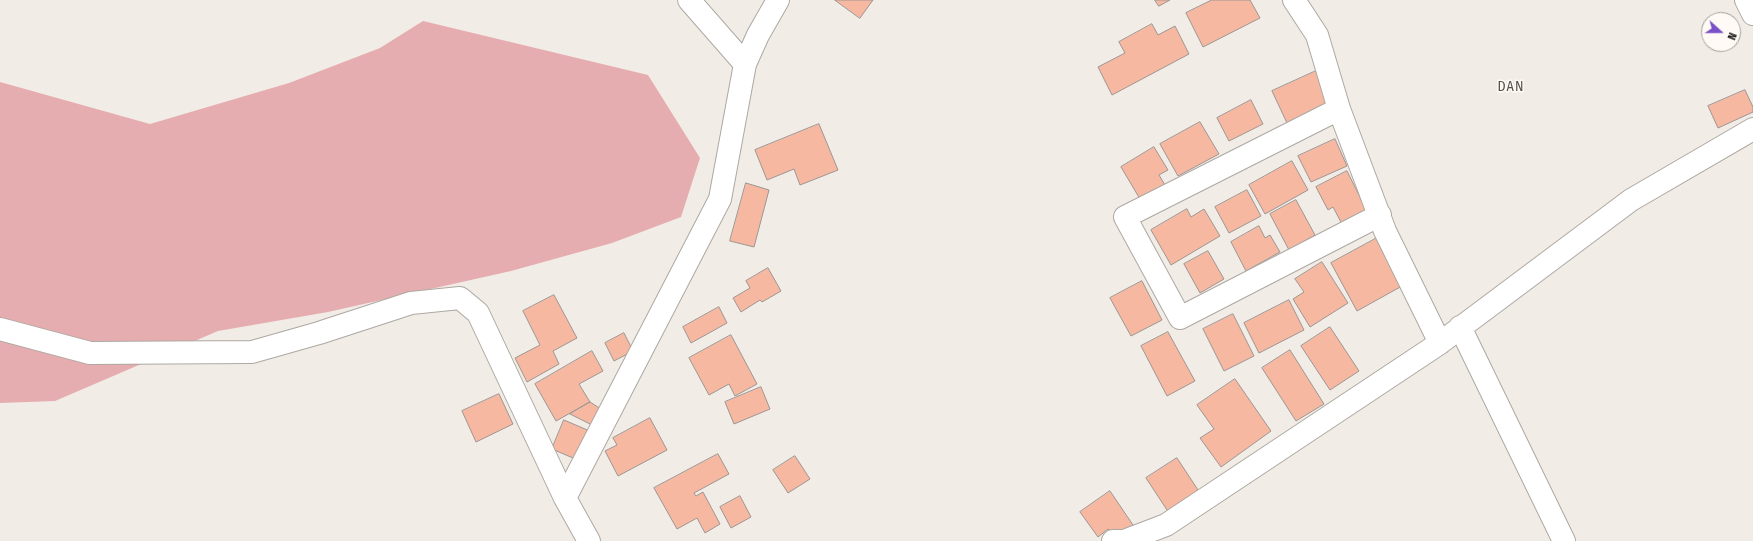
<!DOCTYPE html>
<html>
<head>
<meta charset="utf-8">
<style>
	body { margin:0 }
	#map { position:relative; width:1753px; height:541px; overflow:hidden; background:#f2ece6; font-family:"Fira Sans Condensed",sans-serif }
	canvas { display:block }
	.north { position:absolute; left:1701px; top:12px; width:40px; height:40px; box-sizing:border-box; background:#fffaf5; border:1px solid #a19e9a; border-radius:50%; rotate:111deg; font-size:11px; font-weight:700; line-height:16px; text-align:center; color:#151312 }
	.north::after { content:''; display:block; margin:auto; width:14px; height:18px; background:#7a50c8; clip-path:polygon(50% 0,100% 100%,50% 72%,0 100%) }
</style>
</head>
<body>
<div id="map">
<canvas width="1753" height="541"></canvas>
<div class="north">N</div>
</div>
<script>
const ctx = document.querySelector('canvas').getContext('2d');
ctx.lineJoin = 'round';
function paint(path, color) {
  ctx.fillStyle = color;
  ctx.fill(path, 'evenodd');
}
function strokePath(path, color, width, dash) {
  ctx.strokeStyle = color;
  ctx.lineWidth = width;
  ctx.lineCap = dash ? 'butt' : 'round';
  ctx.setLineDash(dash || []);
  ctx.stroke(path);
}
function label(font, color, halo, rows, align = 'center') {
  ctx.font = font + ' "Fira Sans Condensed",sans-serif';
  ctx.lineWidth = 3;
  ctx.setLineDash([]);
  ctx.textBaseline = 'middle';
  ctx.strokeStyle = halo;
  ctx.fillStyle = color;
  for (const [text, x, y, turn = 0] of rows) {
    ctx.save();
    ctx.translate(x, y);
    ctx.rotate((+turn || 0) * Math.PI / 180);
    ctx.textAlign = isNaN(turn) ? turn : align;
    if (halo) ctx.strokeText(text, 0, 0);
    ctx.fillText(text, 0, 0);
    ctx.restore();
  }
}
paint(new Path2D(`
	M 423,21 L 648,75 L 700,158 L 681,217 L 612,243 L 511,271 L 328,312 L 218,331 L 55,401 L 0,403 L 0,82 L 150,124 L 289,83 L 380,48 Z`), '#e6adb0');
const building = new Path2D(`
	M 835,0 L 873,0 L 860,18 Z
	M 1155,0 L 1170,0 L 1159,6 Z
	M 1212,0 L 1250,0 L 1260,18 L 1203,47 L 1186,13 Z
	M 1152,24 L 1158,35 L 1175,26 L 1189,54 L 1112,95 L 1098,67 L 1125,53 L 1119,42 Z
	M 1316,71 L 1331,103 L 1287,123 L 1272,91 Z
	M 1745,90 L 1753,107 L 1753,112 L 1718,128 L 1708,106 Z
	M 1251,100 L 1263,124 L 1229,141 L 1217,118 Z
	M 1200,122 L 1219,154 L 1178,176 L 1160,144 Z
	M 819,124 L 838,170 L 800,185 L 794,169 L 767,180 L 755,150 Z
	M 1335,139 L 1347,166 L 1311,182 L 1298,156 Z
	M 1154,147 L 1168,170 L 1159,175 L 1165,185 L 1140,199 L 1121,167 Z
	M 1292,161 L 1308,190 L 1265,214 L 1249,185 Z
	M 1347,171 L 1367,211 L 1342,224 L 1333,207 L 1328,210 L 1316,187 Z
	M 746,183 L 769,190 L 754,247 L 730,241 Z
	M 1247,190 L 1261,216 L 1229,233 L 1215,207 Z
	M 1296,200 L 1315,235 L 1289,250 L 1270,214 Z
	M 1187,209 L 1191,217 L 1204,209 L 1220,236 L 1171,265 L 1151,230 Z
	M 1259,226 L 1265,238 L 1270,235 L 1280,252 L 1246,271 L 1231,242 Z
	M 1377,238 L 1402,286 L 1357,311 L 1331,263 Z
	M 1208,251 L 1224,279 L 1200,293 L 1184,264 Z
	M 1322,262 L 1348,303 L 1310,327 L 1293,299 L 1304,292 L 1295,279 Z
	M 768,268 L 781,291 L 762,302 L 760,300 L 741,312 L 733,298 L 750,288 L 746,281 Z
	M 1142,281 L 1162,320 L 1131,336 L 1110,298 Z
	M 554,295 L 577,338 L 553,351 L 559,364 L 527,382 L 515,358 L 540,345 L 523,311 Z
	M 1289,300 L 1304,330 L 1259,353 L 1244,323 Z
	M 719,307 L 727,323 L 691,343 L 683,327 Z
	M 1233,314 L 1254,356 L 1224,371 L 1203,329 Z
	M 1330,327 L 1359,371 L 1330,390 L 1301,346 Z
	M 1168,332 L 1195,381 L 1167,396 L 1141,346 Z
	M 624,333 L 633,351 L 614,361 L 605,343 Z
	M 731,335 L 757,384 L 735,396 L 729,384 L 709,395 L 689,358 Z
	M 1290,350 L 1324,404 L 1296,421 L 1262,368 Z
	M 592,351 L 603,371 L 579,384 L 590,402 L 556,421 L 535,384 Z
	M 1235,379 L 1271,431 L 1221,467 L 1200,438 L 1214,429 L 1197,405 Z
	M 761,387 L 770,409 L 734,424 L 725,402 Z
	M 499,394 L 513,424 L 476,442 L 462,411 Z
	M 590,402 L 601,409 L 592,425 L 570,414 Z
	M 650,418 L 667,450 L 618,476 L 605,451 L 617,445 L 613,438 Z
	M 564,420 L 592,432 L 580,461 L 552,449 Z
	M 718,454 L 729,474 L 694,493 L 696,496 L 703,492 L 720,524 L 705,533 L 697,518 L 677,529 L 654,488 Z
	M 795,456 L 810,479 L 788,493 L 773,470 Z
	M 1177,458 L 1200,493 L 1169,513 L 1146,478 Z
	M 1110,491 L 1133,525 L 1117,536 L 1108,529 L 1098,537 L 1080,512 Z
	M 740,496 L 751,517 L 731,528 L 720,507 Z`);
paint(building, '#f7b8a1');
strokePath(building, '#9c9592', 1);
const minor = new Path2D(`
	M 689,0 L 745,64
	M 1294,0 L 1317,35 L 1339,109 L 1385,231 L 1440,343
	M 1746,0 L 1753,14
	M 1339,109 L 1125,217 L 1180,318 L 1380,215
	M 1460,327 L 1564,541
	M 0,329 L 90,353 L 252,352 L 319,333 L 411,303 L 460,298 L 478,313 L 565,498 L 589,541
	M 565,498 L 720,199 L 745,64 L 758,35 L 778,0
	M 1113,541 L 1124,541 L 1166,525 L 1440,343 L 1631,200 L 1753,129`);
strokePath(minor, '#ada8a2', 24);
strokePath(minor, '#fff', 22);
ctx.letterSpacing = '1px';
label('14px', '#56514c', '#fffaf5', [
	["DAN",1511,87]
]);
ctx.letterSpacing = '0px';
</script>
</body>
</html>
